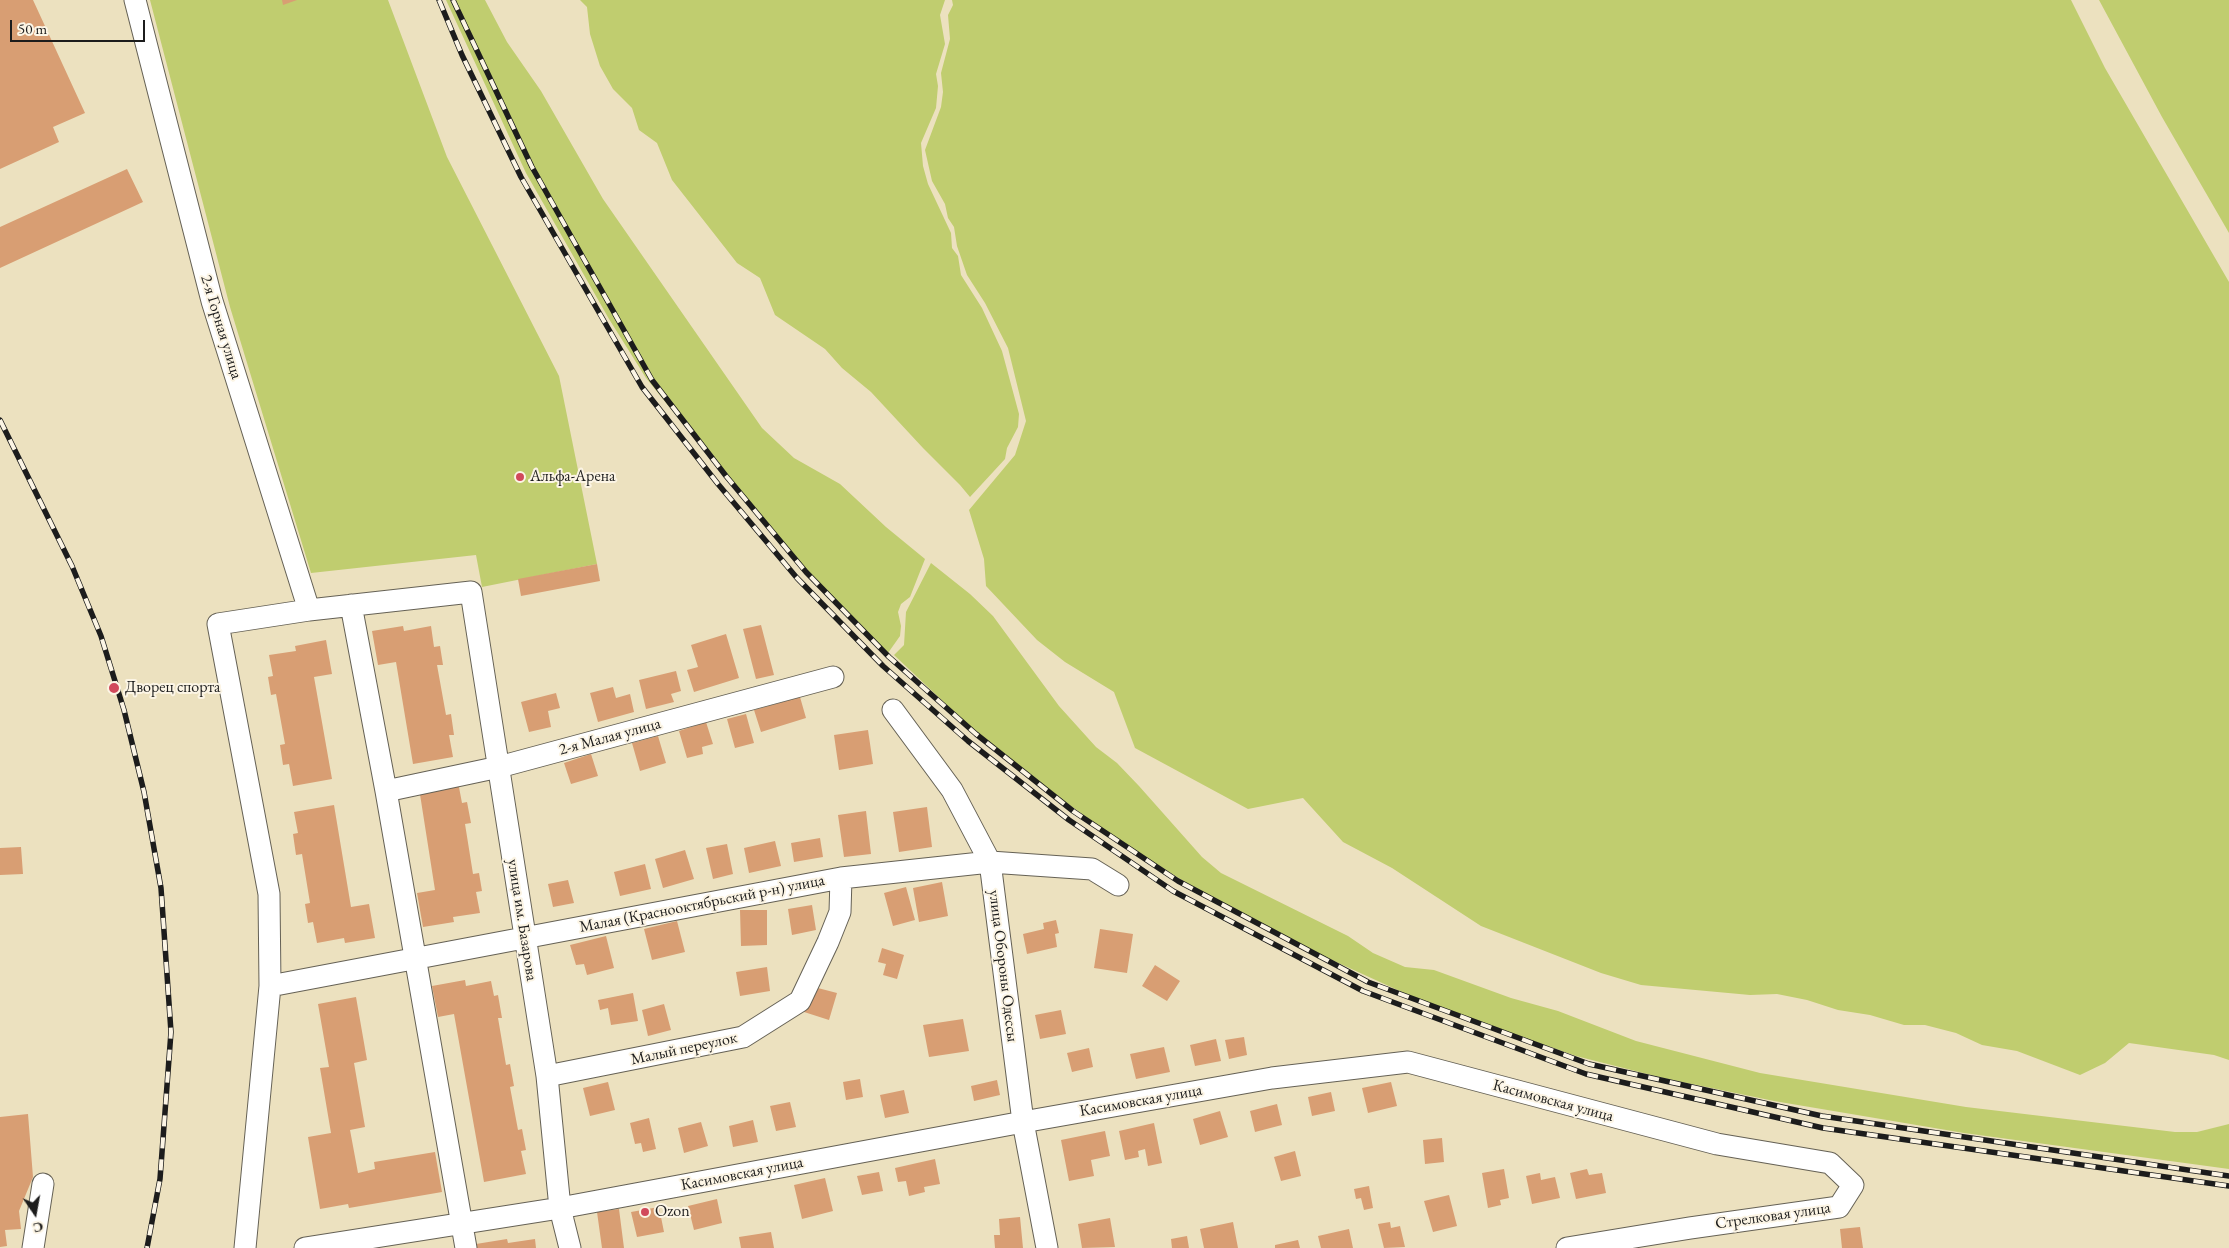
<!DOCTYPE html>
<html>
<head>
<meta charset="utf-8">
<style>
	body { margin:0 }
	#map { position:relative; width:2229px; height:1248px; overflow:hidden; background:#ece1bf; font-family:"EB Garamond",serif }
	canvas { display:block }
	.north { position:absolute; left:10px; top:1188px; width:50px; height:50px; -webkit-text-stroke:4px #fcf5e5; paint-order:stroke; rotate:168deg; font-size:14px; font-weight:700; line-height:20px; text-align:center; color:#1c1c1c }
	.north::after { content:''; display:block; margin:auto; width:18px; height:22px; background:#1c1c1c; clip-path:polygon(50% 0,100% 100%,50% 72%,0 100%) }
	.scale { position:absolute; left:10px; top:20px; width:135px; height:22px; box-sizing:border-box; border:2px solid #1c1c1c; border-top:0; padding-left:6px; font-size:15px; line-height:18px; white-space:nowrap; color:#1c1c1c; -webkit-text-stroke:4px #fcf5e5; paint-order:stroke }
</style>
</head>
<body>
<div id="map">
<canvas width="2229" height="1248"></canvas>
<div class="north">С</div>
<div class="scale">50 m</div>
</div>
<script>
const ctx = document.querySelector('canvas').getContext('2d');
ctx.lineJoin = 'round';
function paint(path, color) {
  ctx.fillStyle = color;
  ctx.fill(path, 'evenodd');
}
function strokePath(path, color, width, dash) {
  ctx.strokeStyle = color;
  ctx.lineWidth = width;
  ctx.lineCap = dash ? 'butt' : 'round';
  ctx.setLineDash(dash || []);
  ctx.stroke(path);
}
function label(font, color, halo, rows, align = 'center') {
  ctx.font = font + ' "EB Garamond",serif';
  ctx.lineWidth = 4;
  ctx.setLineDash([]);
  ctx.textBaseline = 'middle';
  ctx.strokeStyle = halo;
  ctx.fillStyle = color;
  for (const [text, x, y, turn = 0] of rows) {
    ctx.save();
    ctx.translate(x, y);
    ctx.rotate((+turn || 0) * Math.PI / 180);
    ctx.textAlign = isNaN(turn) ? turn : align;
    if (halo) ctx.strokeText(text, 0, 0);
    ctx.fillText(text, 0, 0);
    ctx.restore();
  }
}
paint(new Path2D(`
	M 150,0 L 388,0 L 447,157 L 559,376 L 597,564 L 482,587 L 476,555 L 311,573 L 230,307 Z
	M 446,0 L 485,0 L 507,42 L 541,91 L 603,199 L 762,428 L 794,458 L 840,484 L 886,527 L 925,559 L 910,597 L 901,604 L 898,612 L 901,626 L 900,636 L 888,653 L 834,603 L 778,542 L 646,378 L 609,319 L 526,173 Z
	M 580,0 L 945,0 L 940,15 L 945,44 L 936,74 L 938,86 L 936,108 L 921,143 L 923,166 L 928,184 L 951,233 L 952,248 L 958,256 L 961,275 L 982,308 L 1002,351 L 1019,414 L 1018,427 L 1007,448 L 1005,459 L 970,497 L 960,485 L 923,448 L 871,392 L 842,368 L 825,349 L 775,315 L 760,278 L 737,263 L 672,180 L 657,143 L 639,130 L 632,108 L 613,89 L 600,66 L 590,34 L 587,7 Z
	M 952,0 L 2071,0 L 2105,68 L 2229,282 L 2229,1060 L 2214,1055 L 2129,1043 L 2105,1063 L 2080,1075 L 2017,1051 L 1982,1045 L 1956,1033 L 1925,1025 L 1904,1025 L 1870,1015 L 1838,1010 L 1807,1000 L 1777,994 L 1750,995 L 1641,985 L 1601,973 L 1481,926 L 1392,868 L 1343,842 L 1303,798 L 1248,809 L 1135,748 L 1114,692 L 1065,662 L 1037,640 L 986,586 L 984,559 L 969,510 L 1015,455 L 1026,421 L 1008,348 L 985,303 L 967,275 L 957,246 L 954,227 L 948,218 L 945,204 L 932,181 L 925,150 L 941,107 L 943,92 L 941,73 L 950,39 L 948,15 L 953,5 Z
	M 2099,0 L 2229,0 L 2229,233 L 2162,117 Z
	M 931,563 L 970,594 L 993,616 L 1059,706 L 1096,747 L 1117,763 L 1139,786 L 1202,857 L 1221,873 L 1348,936 L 1373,953 L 1405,967 L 1434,970 L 1511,998 L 1558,1011 L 1636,1041 L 1760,1073 L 1966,1107 L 2175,1132 L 2197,1132 L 2229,1124 L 2229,1169 L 1964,1133 L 1774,1101 L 1663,1078 L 1576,1056 L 1428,1004 L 1310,950 L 1190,885 L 1121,842 L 1046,788 L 967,724 L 894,655 L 904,645 L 906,612 Z`), '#c0cd6f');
paint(new Path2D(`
	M 0,0 L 33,0 L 85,113 L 53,127 L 59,142 L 0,169 Z
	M 282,0 L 297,0 L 283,5 Z
	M 127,169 L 143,202 L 0,268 L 0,227 Z
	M 597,564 L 600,581 L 521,596 L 518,579 Z
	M 761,625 L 774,675 L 756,679 L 743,629 Z
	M 403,626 L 404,631 L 431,626 L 434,647 L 440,646 L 443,665 L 437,665 L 446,715 L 451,714 L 454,735 L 449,735 L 453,757 L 413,764 L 396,662 L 378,665 L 372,631 Z
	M 726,634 L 739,678 L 694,692 L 687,670 L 698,667 L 691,645 Z
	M 326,640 L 332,674 L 314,677 L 332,779 L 293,786 L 289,764 L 283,765 L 280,745 L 285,744 L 276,694 L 271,695 L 268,677 L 273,676 L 269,655 L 296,651 L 295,646 Z
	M 676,671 L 681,691 L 671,694 L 674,702 L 646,709 L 639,680 Z
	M 613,687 L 616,698 L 630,694 L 634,712 L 598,722 L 590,693 Z
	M 556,693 L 560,708 L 548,711 L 551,727 L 529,732 L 521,702 Z
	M 800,697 L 806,718 L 761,732 L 754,710 Z
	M 746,714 L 754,743 L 735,748 L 727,719 Z
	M 706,722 L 713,744 L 702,747 L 703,754 L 687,758 L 679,731 Z
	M 868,730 L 873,764 L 839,770 L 834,735 Z
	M 658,736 L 666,763 L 640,771 L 632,743 Z
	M 591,754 L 598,776 L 571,784 L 564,763 Z
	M 458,782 L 462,803 L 467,802 L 471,823 L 465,824 L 473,874 L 479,873 L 482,891 L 476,892 L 480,913 L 453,917 L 454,922 L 423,927 L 417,893 L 435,890 L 419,788 Z
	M 334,805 L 351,907 L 369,904 L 375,938 L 345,943 L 344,938 L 317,943 L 313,922 L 308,923 L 305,904 L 310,903 L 302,854 L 296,855 L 293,834 L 298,833 L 294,812 Z
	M 927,807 L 932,847 L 899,852 L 893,812 Z
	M 866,811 L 871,854 L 844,857 L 838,815 Z
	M 820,838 L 823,857 L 794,862 L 791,843 Z
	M 775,841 L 781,866 L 749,873 L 744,848 Z
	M 727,844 L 733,874 L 713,879 L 706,848 Z
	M 21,847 L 23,874 L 0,875 L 0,848 Z
	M 685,850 L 694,879 L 663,888 L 655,859 Z
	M 645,864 L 651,889 L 620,896 L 614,872 Z
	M 568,880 L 574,903 L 553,907 L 548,884 Z
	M 942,882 L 948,916 L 919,922 L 913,888 Z
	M 906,887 L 915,920 L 893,926 L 884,893 Z
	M 812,905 L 816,930 L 792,935 L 788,909 Z
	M 740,910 L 767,910 L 767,945 L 741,946 Z
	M 1056,920 L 1059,933 L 1055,934 L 1057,947 L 1027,954 L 1023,934 L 1044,929 L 1043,923 Z
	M 677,921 L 685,952 L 652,960 L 644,929 Z
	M 1100,929 L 1133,934 L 1127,973 L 1094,968 Z
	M 606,936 L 614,968 L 587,975 L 584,964 L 576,965 L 570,945 Z
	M 882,948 L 904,955 L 897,979 L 883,975 L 886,964 L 878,962 Z
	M 1155,965 L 1180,981 L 1167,1001 L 1142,986 Z
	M 767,967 L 770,991 L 740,996 L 736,972 Z
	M 465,980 L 466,986 L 491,981 L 494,996 L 498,995 L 502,1018 L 498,1018 L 506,1065 L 510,1064 L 514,1086 L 510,1087 L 518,1130 L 522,1129 L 526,1150 L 521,1151 L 526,1174 L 484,1182 L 454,1014 L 438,1017 L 432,986 Z
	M 814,987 L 837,993 L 829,1020 L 801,1011 Z
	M 633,993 L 638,1021 L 611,1025 L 608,1008 L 600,1010 L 598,1000 Z
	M 356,997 L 367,1060 L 354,1063 L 365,1127 L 350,1130 L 358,1173 L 375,1169 L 374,1162 L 435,1152 L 442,1192 L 349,1208 L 348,1204 L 320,1209 L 308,1137 L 331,1133 L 320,1068 L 329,1067 L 318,1004 Z
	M 664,1004 L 671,1030 L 648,1036 L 642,1010 Z
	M 1061,1010 L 1066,1034 L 1040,1039 L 1035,1015 Z
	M 963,1019 L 969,1051 L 929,1057 L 923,1025 Z
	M 1244,1037 L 1247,1055 L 1229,1059 L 1225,1040 Z
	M 1216,1039 L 1221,1061 L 1195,1066 L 1190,1045 Z
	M 1164,1047 L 1170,1072 L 1136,1079 L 1130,1054 Z
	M 1089,1048 L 1093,1067 L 1072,1072 L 1067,1053 Z
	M 860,1079 L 863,1097 L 846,1100 L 843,1082 Z
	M 997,1080 L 1000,1095 L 974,1101 L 971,1086 Z
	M 608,1082 L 615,1110 L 590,1116 L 583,1088 Z
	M 1391,1082 L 1397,1106 L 1368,1113 L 1362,1088 Z
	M 904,1090 L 909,1113 L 885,1118 L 880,1095 Z
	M 1331,1092 L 1335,1111 L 1312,1116 L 1308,1097 Z
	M 790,1102 L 796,1127 L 776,1131 L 770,1106 Z
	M 1277,1104 L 1282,1125 L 1255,1132 L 1250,1111 Z
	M 1220,1111 L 1228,1137 L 1200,1145 L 1193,1119 Z
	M 28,1114 L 33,1177 L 19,1211 L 21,1229 L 5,1230 L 7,1246 L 0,1247 L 0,1117 Z
	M 649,1118 L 656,1149 L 643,1152 L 641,1143 L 635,1144 L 630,1123 Z
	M 753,1120 L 758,1142 L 733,1147 L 729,1126 Z
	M 701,1122 L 708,1146 L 684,1153 L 678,1128 Z
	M 1154,1123 L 1162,1163 L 1148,1166 L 1145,1149 L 1138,1151 L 1139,1157 L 1125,1160 L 1119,1131 Z
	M 1105,1131 L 1110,1156 L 1091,1160 L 1094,1176 L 1069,1181 L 1061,1140 Z
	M 1442,1138 L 1444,1162 L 1425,1164 L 1423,1140 Z
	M 1295,1151 L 1301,1176 L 1281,1181 L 1274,1157 Z
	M 935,1159 L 940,1184 L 924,1187 L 925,1192 L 909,1196 L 906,1181 L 898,1182 L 895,1168 Z
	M 1504,1169 L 1509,1198 L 1500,1200 L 1501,1205 L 1488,1208 L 1482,1173 Z
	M 1587,1169 L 1589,1175 L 1602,1173 L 1606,1193 L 1576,1199 L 1570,1173 Z
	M 879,1172 L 883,1191 L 862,1195 L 857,1176 Z
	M 1540,1173 L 1541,1180 L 1555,1177 L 1560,1198 L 1532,1204 L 1526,1176 Z
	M 825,1178 L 833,1211 L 802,1219 L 794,1185 Z
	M 1369,1186 L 1373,1208 L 1364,1210 L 1361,1198 L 1356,1199 L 1354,1189 Z
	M 1449,1195 L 1457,1226 L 1433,1232 L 1424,1201 Z
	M 717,1199 L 722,1223 L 694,1230 L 688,1206 Z
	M 659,1207 L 664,1232 L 637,1237 L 631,1212 Z
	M 619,1209 L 624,1248 L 602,1248 L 597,1212 Z
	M 1020,1217 L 1023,1248 L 995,1248 L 994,1235 L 1000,1235 L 999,1219 Z
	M 1110,1218 L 1115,1247 L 1082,1248 L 1078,1224 Z
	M 1233,1222 L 1238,1248 L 1204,1248 L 1200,1229 Z
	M 1390,1222 L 1391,1228 L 1400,1226 L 1405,1247 L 1384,1248 L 1378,1224 Z
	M 1860,1227 L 1863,1248 L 1842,1248 L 1840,1229 Z
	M 1349,1229 L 1353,1248 L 1321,1248 L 1318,1236 Z
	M 771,1232 L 774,1248 L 741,1248 L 739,1237 Z
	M 1187,1236 L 1189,1248 L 1172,1248 L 1171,1239 Z
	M 507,1239 L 508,1243 L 535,1239 L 536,1248 L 477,1248 L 476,1244 Z
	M 1298,1240 L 1300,1248 L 1275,1248 L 1275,1245 Z`), '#d89e73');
const minor = new Path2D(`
	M 135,0 L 212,301 L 309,610 L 471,592 L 547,1076 L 560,1208 L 570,1248
	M 351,605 L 386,791 L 466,1248
	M 893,710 L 952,790 L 990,862 L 1023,1122 L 1047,1248
	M 386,791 L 499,767 L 833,677
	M 270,986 L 841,878 L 990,862 L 1092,869 L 1118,885
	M 547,1076 L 743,1037 L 800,1001 L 828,942 L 840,912 L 841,878
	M 33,1248 L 43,1184
	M 245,1248 L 270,986 L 269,894 L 218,624 L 309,610
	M 305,1248 L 560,1208 L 1023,1122 L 1272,1078 L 1408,1062 L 1717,1144 L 1830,1163 L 1853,1185 L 1839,1207 L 1690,1228 L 1567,1248`);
strokePath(minor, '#656155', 23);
strokePath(minor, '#fff', 21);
const rail = new Path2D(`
	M 439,0 L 462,55 L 521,177 L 642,387 L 718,484 L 797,578 L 883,666 L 968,741 L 1069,820 L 1173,891 L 1363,991 L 1586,1074 L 1823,1128 L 2229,1186
	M 453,0 L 532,167 L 652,380 L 726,476 L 806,572 L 889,657 L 976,734 L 1073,811 L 1178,881 L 1368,982 L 1589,1064 L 1822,1116 L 2229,1176
	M 0,420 L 72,566 L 101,636 L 124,710 L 144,792 L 161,888 L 171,1032 L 160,1179 L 147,1248`);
strokePath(rail, '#1c1c1c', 5.5);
strokePath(rail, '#fcf5e5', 4, [11]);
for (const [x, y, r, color] of [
	[520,477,5,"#d1495b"],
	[114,688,6,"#d1495b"],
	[645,1212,5,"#d1495b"]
]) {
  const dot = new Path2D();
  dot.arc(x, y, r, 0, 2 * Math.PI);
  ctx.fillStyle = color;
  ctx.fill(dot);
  strokePath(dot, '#fcf5e5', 2);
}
label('16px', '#1c1c1c', '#fcf5e5', [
	["2-я Горная улица",221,327,73],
	["2-я Малая улица",610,737,-15],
	["Малая (Краснооктябрьский р-н) улица",702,904,-11],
	["улица им. Базарова",522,920,81],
	["улица Обороны Одессы",1003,966,83],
	["Малый переулок",684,1049,-12],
	["Касимовская улица",1141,1101,-10],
	["Касимовская улица",1553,1101,15],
	["Касимовская улица",742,1174,-11],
	["Стрелковая улица",1773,1216,-8]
]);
label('16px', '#1c1c1c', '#fcf5e5', [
	["Альфа-Арена",530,477],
	["Дворец спорта",125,688],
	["Ozon",655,1212]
], 'left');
</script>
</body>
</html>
